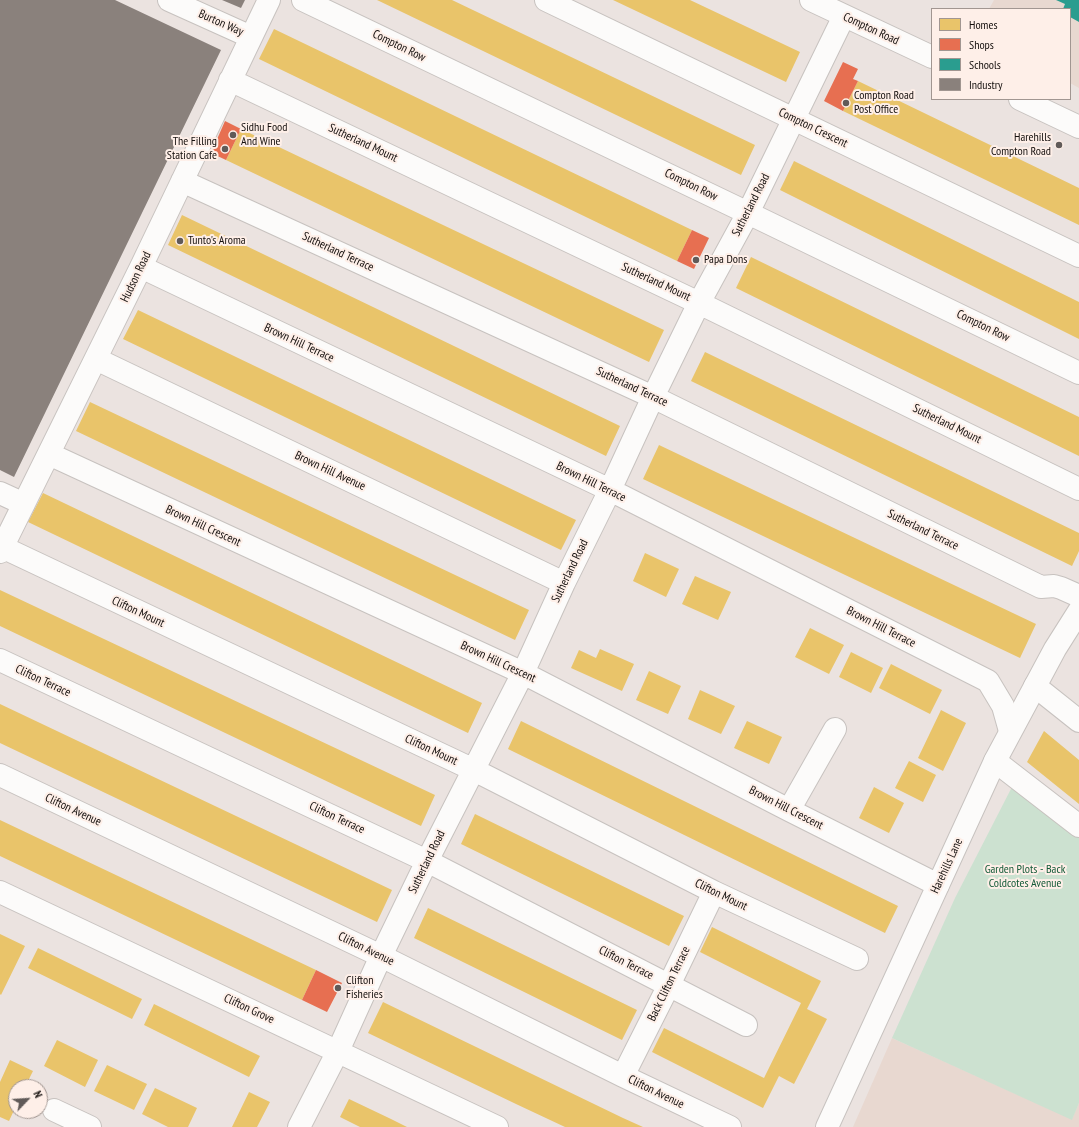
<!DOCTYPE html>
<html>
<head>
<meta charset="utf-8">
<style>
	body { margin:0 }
	#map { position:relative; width:1079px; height:1127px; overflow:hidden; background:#ebe3e0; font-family:"PT Sans Narrow",sans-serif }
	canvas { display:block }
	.legend { position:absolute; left:931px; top:8px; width:140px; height:92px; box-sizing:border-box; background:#feefe8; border:1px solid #a19691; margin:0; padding:5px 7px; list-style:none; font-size:12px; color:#15100e }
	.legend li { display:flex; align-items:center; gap:8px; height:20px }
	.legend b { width:20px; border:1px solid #a19691 }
	.north { position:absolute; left:8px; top:1079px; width:40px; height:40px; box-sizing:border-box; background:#feefe8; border:1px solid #a19691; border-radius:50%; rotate:65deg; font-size:11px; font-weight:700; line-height:16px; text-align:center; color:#15100e }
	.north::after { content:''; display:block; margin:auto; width:14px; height:18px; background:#605a58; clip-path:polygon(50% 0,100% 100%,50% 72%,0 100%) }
</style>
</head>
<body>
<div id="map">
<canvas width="1079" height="1127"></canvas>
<ul class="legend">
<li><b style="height:11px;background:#e9c46a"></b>Homes</li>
<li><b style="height:11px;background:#e76f51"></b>Shops</li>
<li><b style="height:11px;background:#2a9d8f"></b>Schools</li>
<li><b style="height:11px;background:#8a817c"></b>Industry</li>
</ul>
<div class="north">N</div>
</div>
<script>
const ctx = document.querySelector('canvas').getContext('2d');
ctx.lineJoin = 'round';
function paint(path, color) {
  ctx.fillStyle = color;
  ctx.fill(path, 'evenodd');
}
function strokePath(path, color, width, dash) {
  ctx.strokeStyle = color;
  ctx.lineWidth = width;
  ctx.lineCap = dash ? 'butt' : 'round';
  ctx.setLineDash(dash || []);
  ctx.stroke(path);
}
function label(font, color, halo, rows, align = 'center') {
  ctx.font = font + ' "PT Sans Narrow",sans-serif';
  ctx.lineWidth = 4;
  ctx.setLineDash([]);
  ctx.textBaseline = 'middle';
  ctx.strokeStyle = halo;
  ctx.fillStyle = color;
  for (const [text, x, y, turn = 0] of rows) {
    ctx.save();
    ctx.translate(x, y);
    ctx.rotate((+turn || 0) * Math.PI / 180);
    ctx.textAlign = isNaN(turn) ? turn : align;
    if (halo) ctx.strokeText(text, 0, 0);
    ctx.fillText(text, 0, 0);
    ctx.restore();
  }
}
paint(new Path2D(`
	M 994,0 L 1079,0 L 1079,88 L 1070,83 L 1070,9 L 989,9 Z
	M 892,1038 L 1072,1119 L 1079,1103 L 1079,1127 L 853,1127 Z`), '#e8d8d0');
paint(new Path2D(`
	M 1014,783 L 1079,834 L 1079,1103 L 1072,1120 L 892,1038 L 955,898 Z`), '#cce1d0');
paint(new Path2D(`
	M 377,0 L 452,0 L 755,145 L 741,175 Z
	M 613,0 L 690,0 L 800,52 L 786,82 Z
	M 274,29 L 692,230 L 677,261 L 259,59 Z
	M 858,81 L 1079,188 L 1079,225 L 843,111 Z
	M 241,129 L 664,330 L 649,362 L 226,160 Z
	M 794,161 L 1079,302 L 1079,339 L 780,190 Z
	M 182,215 L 620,426 L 606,456 L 168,245 Z
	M 751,257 L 1079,417 L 1079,456 L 736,288 Z
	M 138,310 L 576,520 L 561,550 L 123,339 Z
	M 705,352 L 1079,533 L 1079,551 L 1072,566 L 691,381 Z
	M 90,402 L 529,610 L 515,640 L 76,431 Z
	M 659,445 L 1036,624 L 1020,658 L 643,479 Z
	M 43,493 L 482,703 L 468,733 L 28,522 Z
	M 645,553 L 679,569 L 666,597 L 633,581 Z
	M 695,576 L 731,592 L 718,620 L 682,604 Z
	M 0,590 L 435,795 L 421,826 L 0,626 Z
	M 810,628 L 844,645 L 829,674 L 795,657 Z
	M 600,649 L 634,664 L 622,691 L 571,668 L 579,650 L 596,658 Z
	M 851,652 L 883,668 L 871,693 L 839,677 Z
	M 891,664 L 942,690 L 930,714 L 879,688 Z
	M 649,671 L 681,686 L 668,714 L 636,700 Z
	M 700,690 L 735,706 L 721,734 L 688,719 Z
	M 0,704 L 392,890 L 377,922 L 0,743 Z
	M 941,710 L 966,723 L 943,771 L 918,758 Z
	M 521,721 L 898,906 L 885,933 L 508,749 Z
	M 747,721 L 782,737 L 769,764 L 734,748 Z
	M 1044,731 L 1079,760 L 1079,804 L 1027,762 Z
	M 909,761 L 936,775 L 923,802 L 895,788 Z
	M 874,787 L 904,803 L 889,833 L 859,818 Z
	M 475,814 L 684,916 L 669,946 L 461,844 Z
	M 0,820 L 316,970 L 302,1000 L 0,856 Z
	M 428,908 L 637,1010 L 622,1040 L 414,938 Z
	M 712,927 L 821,981 L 807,1009 L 827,1019 L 794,1084 L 779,1076 L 763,1108 L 652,1052 L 664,1028 L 764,1078 L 801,1003 L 700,952 Z
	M 0,934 L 25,946 L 1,995 L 0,994 Z
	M 38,948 L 142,999 L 132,1019 L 28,968 Z
	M 383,1002 L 623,1118 L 643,1127 L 565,1127 L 516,1104 L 368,1033 Z
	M 154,1004 L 260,1056 L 249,1077 L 144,1025 Z
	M 57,1040 L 98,1060 L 85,1087 L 44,1066 Z
	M 10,1060 L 33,1071 L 25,1087 L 16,1087 L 16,1106 L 9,1121 L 0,1117 L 0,1082 Z
	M 107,1065 L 147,1084 L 134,1110 L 94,1091 Z
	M 155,1088 L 197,1108 L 188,1127 L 168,1127 L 142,1114 Z
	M 249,1092 L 270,1102 L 257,1127 L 232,1127 Z
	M 349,1099 L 391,1119 L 407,1127 L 360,1127 L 340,1117 Z`), '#e9c46a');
paint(new Path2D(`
	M 843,62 L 858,69 L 853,79 L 858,81 L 843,111 L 824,101 Z
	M 225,121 L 241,129 L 226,160 L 211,153 Z
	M 692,230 L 709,238 L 694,269 L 677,261 Z
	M 316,970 L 342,983 L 327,1012 L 302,1000 Z`), '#e76f51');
paint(new Path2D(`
	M 1056,0 L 1079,0 L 1079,22 L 1070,17 L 1070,9 L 1063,9 L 1065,4 Z`), '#2a9d8f');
paint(new Path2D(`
	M 0,0 L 115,0 L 221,50 L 14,477 L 0,470 Z
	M 222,0 L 245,0 L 241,8 Z`), '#8a817c');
const minor = new Path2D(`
	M 169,0 L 251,37
	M 303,0 L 748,213 L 1079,373
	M 546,0 L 1079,256
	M 811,0 L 932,57
	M 230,80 L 699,303 L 1079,489
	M 1020,99 L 1079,127
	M 182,181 L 653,397 L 1041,587 L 1054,586 L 1061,588 L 1079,596
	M 141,267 L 610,490 L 988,681 L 1003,706 L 1010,731
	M 96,359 L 564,583
	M 49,454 L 523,673 L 789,810 L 938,885
	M 0,493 L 24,504
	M 2,547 L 474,770 L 714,892 L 857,959
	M 0,552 L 141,267 L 269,0
	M 0,660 L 427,861 L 746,1025
	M 1035,686 L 1079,721
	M 995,761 L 1079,826
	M 0,775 L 381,956 L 623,1076 L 730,1127
	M 789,810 L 835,729
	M 0,892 L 497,1127
	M 623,1076 L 669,985 L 714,892
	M 54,1110 L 90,1127
	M 299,1127 L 338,1051 L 381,956 L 427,861 L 523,673 L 564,583 L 610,490 L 653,397 L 699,303 L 748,213 L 844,16`);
const major = new Path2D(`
	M 827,1127 L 995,761 L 1055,649 L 1079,611`);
strokePath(minor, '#c7c2bf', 24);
strokePath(major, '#c7c2bf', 24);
strokePath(minor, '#fcfbfa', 22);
strokePath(major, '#fcfbfa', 22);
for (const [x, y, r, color] of [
	[846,103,4,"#605a58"],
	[233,135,4,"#605a58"],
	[1059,145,4,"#605a58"],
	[225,149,4,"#605a58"],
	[180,241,4,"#605a58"],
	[696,260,4,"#605a58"],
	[338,988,4,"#605a58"]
]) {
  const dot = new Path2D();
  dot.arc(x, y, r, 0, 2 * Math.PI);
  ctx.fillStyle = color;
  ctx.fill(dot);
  strokePath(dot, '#feefe8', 1.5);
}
label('12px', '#15100e', '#feefe8', [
	["Burton Way",221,23,24],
	["Compton Road",871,29,25],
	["Compton Row",399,46,26],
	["Compton Crescent",813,128,26],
	["Sutherland Mount",363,143,25],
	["Compton Row",691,185,26],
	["Sutherland Road",751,205,-63],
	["Sutherland Terrace",338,252,25],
	["Hudson Road",136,277,-64],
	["Sutherland Mount",656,282,25],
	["Compton Row",983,326,26],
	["Brown Hill Terrace",299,343,25],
	["Sutherland Terrace",632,387,25],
	["Sutherland Mount",947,424,26],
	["Brown Hill Avenue",330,471,25],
	["Brown Hill Terrace",591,482,26],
	["Brown Hill Crescent",203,526,25],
	["Sutherland Terrace",923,530,26],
	["Sutherland Road",570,571,-64],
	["Clifton Mount",138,612,25],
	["Brown Hill Terrace",881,627,27],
	["Brown Hill Crescent",498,662,25],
	["Clifton Terrace",43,681,25],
	["Clifton Mount",431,750,25],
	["Brown Hill Crescent",786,808,27],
	["Clifton Avenue",73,810,25],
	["Clifton Terrace",337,818,25],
	["Sutherland Road",427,862,-64],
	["Harehills Lane",947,866,-65],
	["Clifton Mount",721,895,26],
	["Clifton Avenue",366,949,26],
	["Clifton Terrace",626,963,27],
	["Back Clifton Terrace",669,984,-64],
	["Clifton Grove",249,1009,25],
	["Clifton Avenue",656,1092,26]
]);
label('12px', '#15100e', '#feefe8', [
	["Compton Road",854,96],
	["Post Office",854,110],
	["Sidhu Food",241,128],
	["And Wine",241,142],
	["Harehills",1051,138,"right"],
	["Compton Road",1051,152,"right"],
	["The Filling",217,142,"right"],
	["Station Cafe",217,156,"right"],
	["Tunto's Aroma",188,241],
	["Papa Dons",704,260],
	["Clifton",346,981],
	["Fisheries",346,995]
], 'left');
label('12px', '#135a37', '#feefe8', [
	["Garden Plots - Back",1025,870],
	["Coldcotes Avenue",1025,884]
]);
</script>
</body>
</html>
